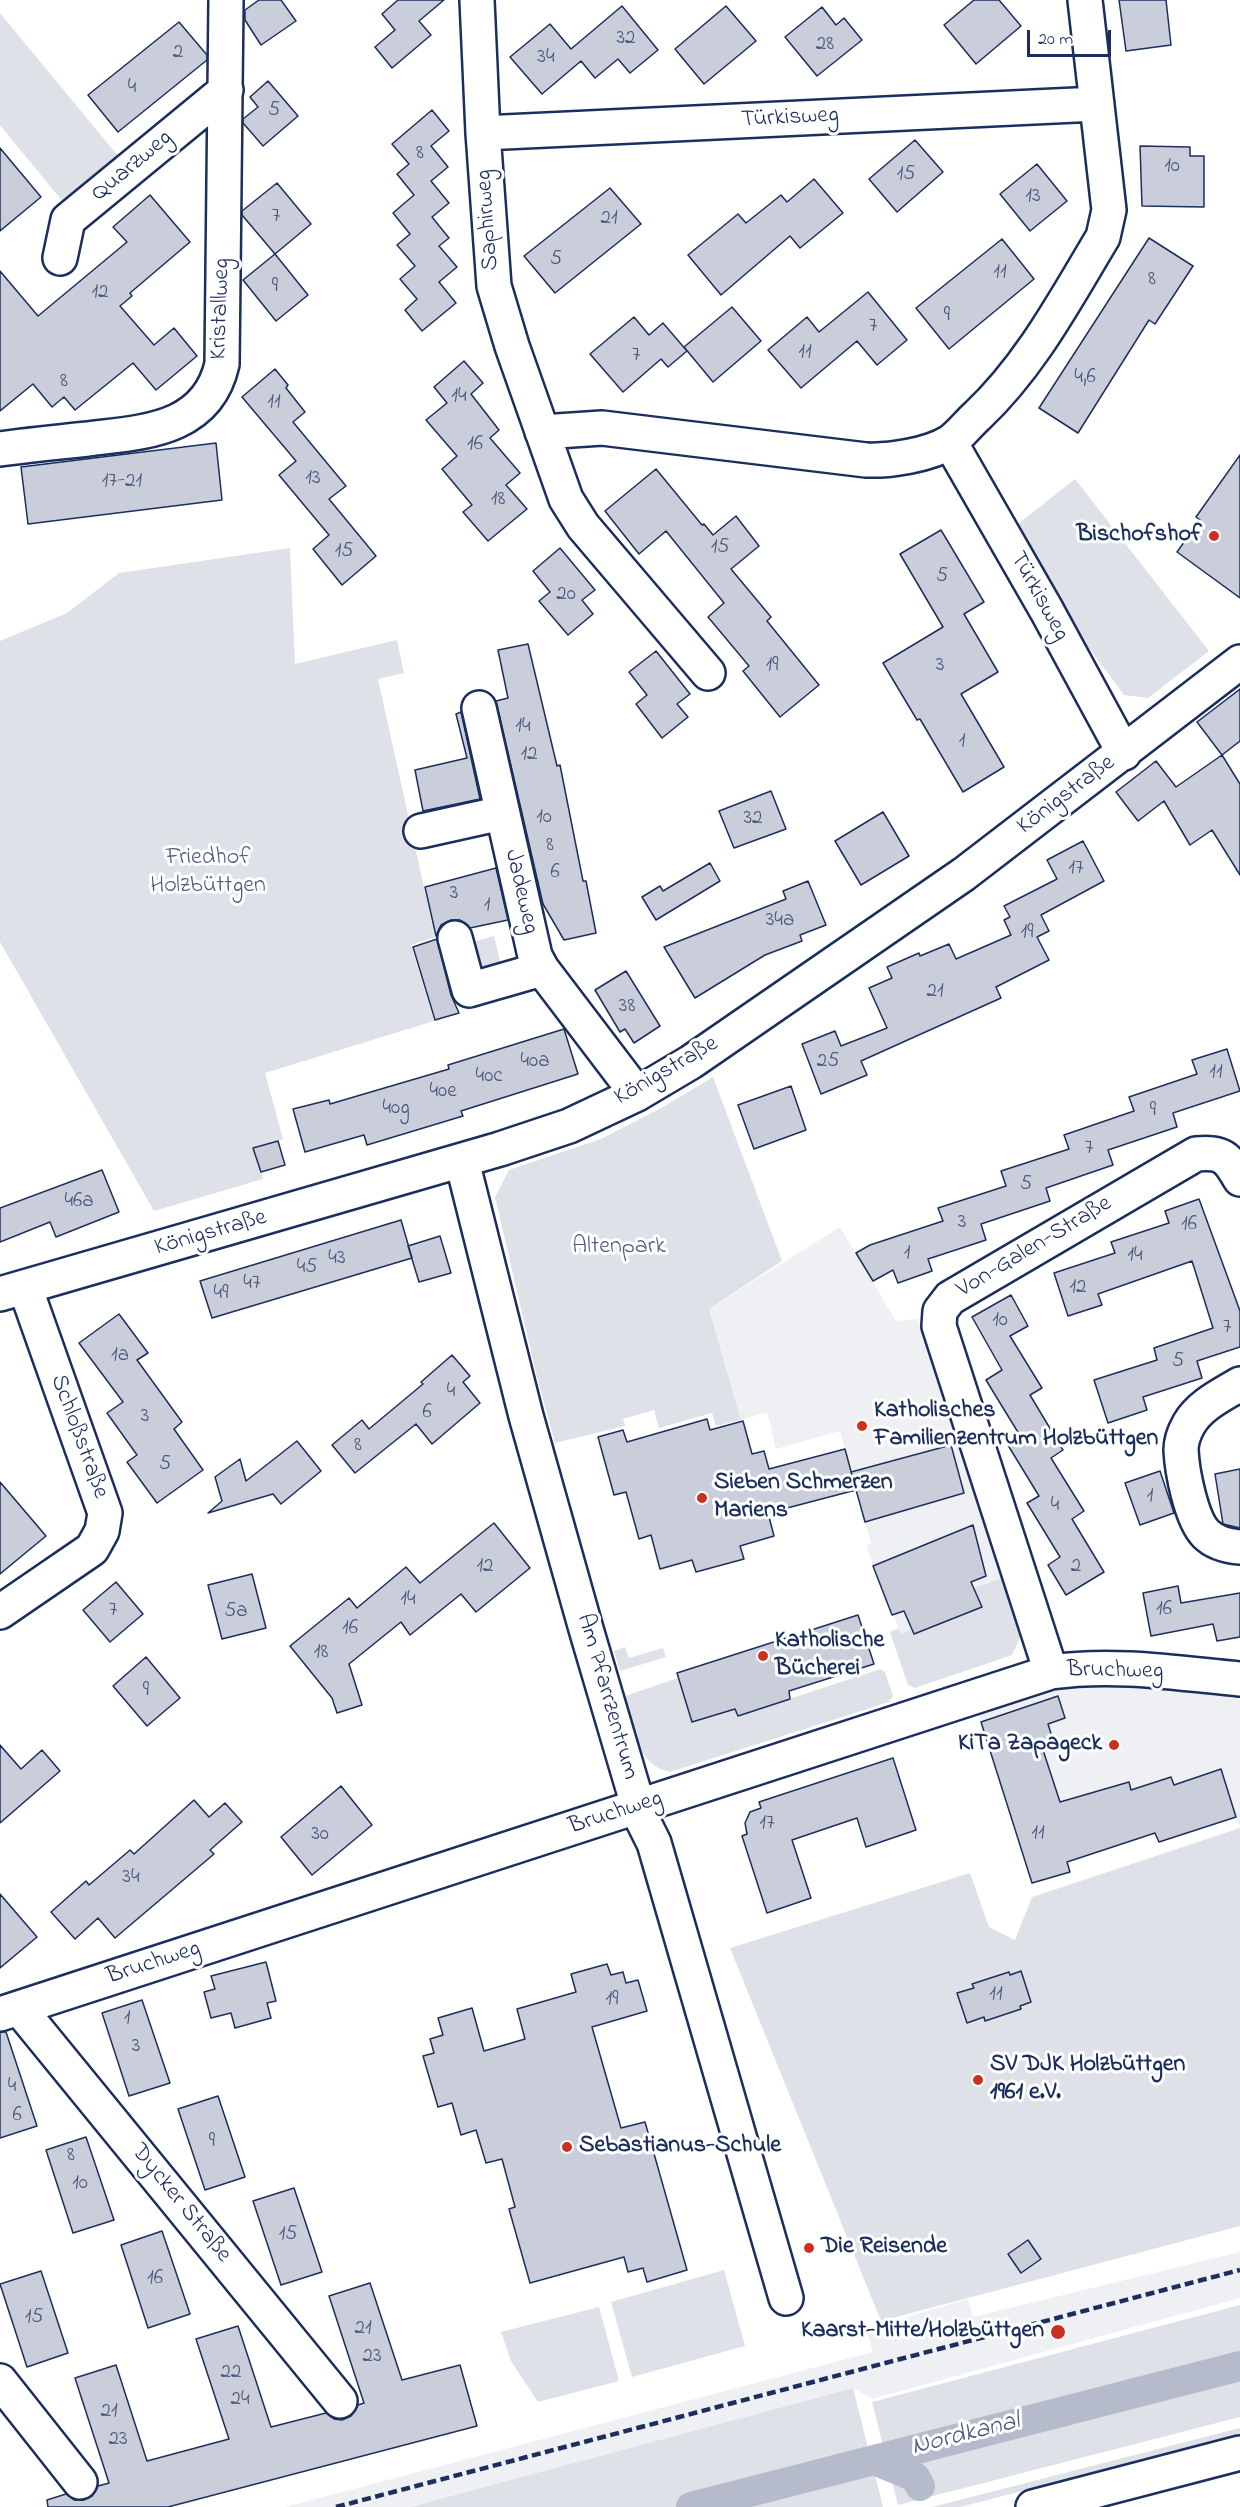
<!DOCTYPE html>
<html>
<head>
<meta charset="utf-8">
<style>
	body { margin:0 }
	#map { position:relative; width:1240px; height:2507px; overflow:hidden; background:#fff; font-family:"Indie Flower",sans-serif }
	canvas { display:block }
	.scale { position:absolute; left:1027px; top:30px; width:84px; height:27px; box-sizing:border-box; border:3px solid #1b2f5e; border-top:0; padding-left:8px; font-size:18px; line-height:21px; white-space:nowrap; color:#1b2f5e; -webkit-text-stroke:4px #fff; paint-order:stroke }
</style>
</head>
<body>
<div id="map">
<canvas width="1240" height="2507"></canvas>
<div class="scale">20 m</div>
</div>
<script>
const ctx = document.querySelector('canvas').getContext('2d');
ctx.lineJoin = 'round';
function paint(path, color) {
  ctx.fillStyle = color;
  ctx.fill(path, 'evenodd');
}
function strokePath(path, color, width, dash) {
  ctx.strokeStyle = color;
  ctx.lineWidth = width;
  ctx.lineCap = dash ? 'butt' : 'round';
  ctx.setLineDash(dash || []);
  ctx.stroke(path);
}
function label(font, color, halo, rows, align = 'center') {
  ctx.font = font + ' "Indie Flower",sans-serif';
  ctx.lineWidth = 6;
  ctx.setLineDash([]);
  ctx.textBaseline = 'middle';
  ctx.strokeStyle = halo;
  ctx.fillStyle = color;
  for (const [text, x, y, turn = 0] of rows) {
    ctx.save();
    ctx.translate(x, y);
    ctx.rotate((+turn || 0) * Math.PI / 180);
    ctx.textAlign = isNaN(turn) ? turn : align;
    if (halo) ctx.strokeText(text, 0, 0);
    ctx.fillText(text, 0, 0);
    ctx.restore();
  }
}
paint(new Path2D(`
	M 840,1227 L 896,1321 L 918,1319 L 1003,1578 L 975,1588 L 982,1607 L 914,1634 L 901,1634 L 873,1566 L 866,1545 L 871,1544 L 840,1431 L 776,1449 L 767,1412 L 741,1420 L 709,1309 Z
	M 1111,1683 L 1230,1693 L 1240,1699 L 1240,1828 L 1221,1769 L 1174,1785 L 1170,1777 L 1131,1790 L 1129,1782 L 1050,1807 L 1001,1782 L 978,1712 L 1052,1689 Z
	M 1240,2252 L 1240,2298 L 872,2399 L 853,2388 L 410,2507 L 285,2507 L 873,2352 L 866,2329 L 968,2299 L 973,2317 Z`), '#eff0f4');
paint(new Path2D(`
	M 0,13 L 118,156 L 63,202 L 0,125 Z
	M 1075,479 L 1209,651 L 1148,698 L 1124,695 L 1077,632 L 1018,524 Z
	M 290,548 L 295,664 L 397,640 L 404,673 L 378,679 L 435,937 L 411,945 L 434,1021 L 265,1073 L 283,1139 L 254,1148 L 263,1179 L 154,1211 L 0,942 L 0,641 L 67,613 L 119,573 Z
	M 494,936 L 501,964 L 481,970 L 469,943 Z
	M 713,1077 L 782,1261 L 709,1309 L 741,1420 L 716,1426 L 712,1413 L 659,1428 L 654,1410 L 623,1419 L 625,1426 L 555,1443 L 536,1373 L 495,1197 L 509,1170 L 601,1139 L 663,1107 Z
	M 1003,1578 L 1022,1633 L 1012,1655 L 915,1688 L 908,1685 L 890,1632 L 899,1628 L 901,1634 L 912,1630 L 915,1634 L 982,1607 L 974,1588 Z
	M 625,1647 L 629,1658 L 663,1648 L 666,1657 L 620,1671 L 614,1651 Z
	M 880,1669 L 885,1672 L 893,1696 L 889,1702 L 670,1772 C 635,1765 633,1725 625,1696 L 678,1678 L 693,1722 L 735,1709 L 738,1716 Z
	M 1240,1828 L 1240,2226 L 881,2321 L 730,1948 L 970,1873 L 989,1927 L 1015,1940 L 1032,1897 Z
	M 724,2270 L 745,2346 L 632,2377 L 611,2302 Z
	M 1240,2305 L 1240,2417 L 898,2505 L 872,2402 Z
	M 599,2307 L 619,2381 L 538,2402 L 511,2361 L 501,2332 Z
	M 853,2388 L 883,2507 L 410,2507 Z
	M 1240,2428 L 1240,2435 L 960,2507 L 932,2507 Z`), '#dee1e7');
strokePath(new Path2D(`
	M 874,2460 L 915,2477 L 920,2486
	M 691,2507 L 1240,2366`), '#b5bbca', 30);
const building = new Path2D(`
	M 259,0 L 281,0 L 296,21 L 261,45 L 245,20 L 245,10 Z
	M 398,0 L 444,0 L 419,21 L 431,35 L 392,68 L 375,47 L 395,30 L 382,14 Z
	M 974,0 L 999,0 L 1021,26 L 976,64 L 944,25 Z
	M 1119,0 L 1166,0 L 1171,45 L 1126,51 Z
	M 622,6 L 658,50 L 630,73 L 618,59 L 595,78 L 581,61 L 542,94 L 510,57 L 550,24 L 571,49 Z
	M 726,6 L 756,41 L 704,84 L 675,49 Z
	M 822,7 L 836,25 L 844,18 L 862,40 L 817,76 L 785,37 Z
	M 179,22 L 207,55 L 207,60 L 118,132 L 88,95 Z
	M 268,81 L 298,116 L 263,146 L 243,123 L 243,119 L 258,107 L 250,97 Z
	M 432,110 L 449,131 L 431,146 L 448,167 L 431,181 L 449,203 L 432,217 L 449,238 L 439,246 L 457,267 L 439,282 L 456,303 L 422,331 L 405,310 L 417,299 L 400,279 L 415,266 L 397,245 L 410,234 L 393,213 L 414,195 L 397,174 L 409,164 L 392,144 Z
	M 915,140 L 943,172 L 897,212 L 869,179 Z
	M 1140,146 L 1190,147 L 1190,156 L 1204,156 L 1204,207 L 1142,206 Z
	M 0,148 L 41,197 L 0,231 Z
	M 1037,164 L 1067,201 L 1030,231 L 1000,194 Z
	M 814,179 L 843,213 L 800,248 L 790,236 L 721,295 L 688,255 L 738,214 L 746,223 L 781,195 L 787,202 Z
	M 277,183 L 311,224 L 275,254 L 242,215 L 242,211 Z
	M 610,188 L 641,224 L 555,293 L 524,256 Z
	M 150,195 L 190,242 L 130,293 L 132,296 L 120,306 L 154,345 L 174,328 L 197,356 L 156,390 L 133,363 L 75,410 L 64,397 L 52,407 L 33,384 L 0,411 L 0,271 L 38,316 L 127,242 L 113,227 Z
	M 1149,238 L 1193,266 L 1155,324 L 1149,320 L 1078,433 L 1039,408 Z
	M 1002,239 L 1034,279 L 949,349 L 916,308 Z
	M 275,254 L 308,295 L 276,321 L 243,280 Z
	M 868,292 L 907,340 L 877,365 L 857,341 L 801,388 L 768,350 L 807,317 L 819,332 Z
	M 732,307 L 761,341 L 713,382 L 684,347 Z
	M 634,317 L 649,335 L 663,323 L 687,351 L 668,367 L 661,359 L 623,392 L 590,354 Z
	M 464,361 L 483,383 L 471,394 L 499,430 L 490,438 L 520,473 L 506,485 L 527,509 L 488,541 L 463,512 L 472,505 L 442,469 L 457,456 L 426,420 L 447,403 L 434,387 Z
	M 275,369 L 288,385 L 286,388 L 305,412 L 293,422 L 346,486 L 329,499 L 376,556 L 342,585 L 313,549 L 329,535 L 279,475 L 296,461 L 242,397 Z
	M 216,443 L 222,500 L 28,524 L 21,467 Z
	M 1240,455 L 1240,598 L 1177,552 L 1200,520 L 1196,517 Z
	M 656,469 L 702,525 L 704,524 L 713,535 L 736,516 L 759,546 L 731,569 L 771,617 L 767,621 L 819,685 L 780,717 L 743,671 L 749,666 L 708,617 L 724,603 L 666,531 L 639,554 L 605,511 Z
	M 941,530 L 984,602 L 964,614 L 998,672 L 961,694 L 1004,767 L 963,792 L 920,719 L 917,720 L 883,663 L 943,627 L 900,554 Z
	M 560,548 L 595,590 L 582,600 L 593,614 L 568,635 L 539,601 L 550,592 L 533,571 Z
	M 528,644 L 557,766 L 560,765 L 583,881 L 586,881 L 596,933 L 564,940 L 543,904 L 496,701 L 508,698 L 498,650 Z
	M 656,651 L 690,694 L 677,704 L 688,717 L 662,738 L 636,704 L 647,695 L 629,672 Z
	M 1240,689 L 1240,741 L 1222,755 L 1197,722 Z
	M 461,712 L 480,799 L 423,811 L 415,770 L 467,758 L 456,714 Z
	M 1222,755 L 1240,784 L 1240,875 L 1212,830 L 1190,845 L 1164,801 L 1138,821 L 1116,792 L 1156,761 L 1176,787 Z
	M 771,791 L 786,829 L 734,848 L 719,811 Z
	M 883,812 L 909,856 L 861,885 L 835,841 Z
	M 1083,841 L 1104,881 L 1041,915 L 1049,931 L 1037,937 L 1049,960 L 996,987 L 1001,998 L 861,1061 L 867,1075 L 821,1094 L 802,1044 L 835,1031 L 841,1046 L 887,1028 L 869,988 L 892,978 L 887,967 L 919,953 L 920,956 L 949,944 L 956,959 L 1011,935 L 1004,920 L 1010,917 L 1004,906 L 1057,879 L 1047,860 Z
	M 710,863 L 720,881 L 656,920 L 642,897 L 660,886 L 663,891 Z
	M 496,868 L 508,920 L 470,928 L 460,920 L 451,920 L 441,925 L 436,936 L 425,887 Z
	M 808,881 L 826,925 L 800,935 L 802,941 L 765,955 L 695,998 L 664,947 L 786,899 L 783,891 Z
	M 437,939 L 451,995 L 459,1013 L 435,1020 L 413,947 Z
	M 626,971 L 660,1026 L 634,1043 L 625,1029 L 620,1032 L 595,990 Z
	M 564,1029 L 578,1074 L 461,1111 L 463,1116 L 367,1145 L 364,1135 L 305,1152 L 293,1109 L 329,1100 L 330,1104 L 449,1069 L 448,1065 Z
	M 1227,1049 L 1240,1091 L 1173,1113 L 1177,1127 L 1108,1150 L 1113,1165 L 1046,1188 L 1050,1201 L 981,1224 L 986,1240 L 928,1259 L 932,1271 L 898,1283 L 893,1270 L 873,1281 L 856,1253 L 870,1245 L 943,1221 L 938,1208 L 1006,1186 L 1001,1171 L 1069,1149 L 1064,1135 L 1134,1111 L 1129,1097 L 1197,1074 L 1192,1060 Z
	M 791,1086 L 806,1130 L 754,1149 L 738,1105 Z
	M 278,1141 L 285,1165 L 261,1172 L 253,1148 Z
	M 102,1170 L 119,1212 L 56,1237 L 50,1222 L 0,1242 L 0,1208 Z
	M 1199,1199 L 1240,1311 L 1240,1347 L 1197,1361 L 1202,1378 L 1143,1397 L 1147,1410 L 1108,1423 L 1094,1380 L 1157,1360 L 1154,1348 L 1213,1328 L 1192,1261 L 1098,1294 L 1102,1305 L 1068,1316 L 1054,1273 L 1115,1253 L 1111,1242 L 1169,1223 L 1165,1211 Z
	M 401,1220 L 412,1258 L 212,1318 L 200,1281 Z
	M 440,1236 L 451,1273 L 419,1282 L 408,1246 Z
	M 1011,1295 L 1028,1326 L 1010,1336 L 1042,1388 L 1030,1395 L 1063,1450 L 1051,1458 L 1084,1511 L 1072,1519 L 1104,1572 L 1066,1595 L 1048,1565 L 1060,1557 L 1027,1503 L 1039,1496 L 1006,1442 L 1019,1434 L 986,1380 L 1002,1370 L 972,1317 Z
	M 119,1314 L 148,1353 L 137,1360 L 182,1422 L 174,1429 L 203,1470 L 157,1503 L 127,1462 L 137,1455 L 107,1413 L 123,1402 L 79,1343 Z
	M 452,1355 L 470,1376 L 463,1382 L 480,1403 L 432,1444 L 416,1424 L 355,1473 L 332,1445 L 362,1420 L 369,1429 L 423,1384 L 421,1382 Z
	M 707,1419 L 710,1430 L 743,1421 L 752,1454 L 764,1451 L 769,1469 L 845,1449 L 856,1490 L 768,1513 L 774,1536 L 740,1546 L 744,1559 L 696,1572 L 692,1560 L 660,1569 L 651,1535 L 639,1539 L 626,1492 L 614,1495 L 598,1437 L 623,1430 L 627,1442 Z
	M 297,1441 L 321,1471 L 281,1504 L 273,1494 L 208,1513 L 222,1501 L 215,1477 L 240,1459 L 246,1481 Z
	M 951,1445 L 964,1493 L 865,1522 L 851,1472 Z
	M 1240,1469 L 1240,1528 L 1223,1524 L 1215,1474 Z
	M 1160,1471 L 1174,1513 L 1140,1525 L 1125,1483 Z
	M 0,1482 L 46,1536 L 0,1574 Z
	M 494,1523 L 530,1568 L 476,1612 L 461,1594 L 410,1635 L 401,1622 L 349,1664 L 362,1705 L 337,1713 L 332,1698 L 290,1646 L 349,1598 L 357,1608 L 406,1567 L 420,1583 Z
	M 973,1525 L 986,1576 L 971,1582 L 982,1607 L 914,1634 L 904,1611 L 892,1615 L 873,1566 Z
	M 252,1574 L 266,1628 L 222,1639 L 208,1585 Z
	M 116,1582 L 143,1614 L 110,1642 L 83,1610 Z
	M 1178,1586 L 1181,1603 L 1240,1593 L 1240,1637 L 1217,1641 L 1213,1624 L 1151,1636 L 1143,1593 Z
	M 858,1615 L 874,1664 L 789,1691 L 790,1699 L 738,1716 L 735,1709 L 692,1722 L 677,1673 Z
	M 146,1657 L 180,1698 L 147,1726 L 113,1686 Z
	M 1058,1696 L 1065,1718 L 1048,1724 L 1053,1740 L 1041,1744 L 1060,1802 L 1129,1782 L 1131,1790 L 1171,1777 L 1174,1785 L 1221,1769 L 1236,1817 L 1159,1842 L 1155,1833 L 1067,1862 L 1070,1872 L 1032,1883 L 981,1722 Z
	M 0,1745 L 21,1769 L 42,1750 L 60,1771 L 0,1823 Z
	M 893,1758 L 916,1830 L 866,1847 L 857,1818 L 792,1840 L 811,1898 L 767,1913 L 742,1836 L 747,1834 L 745,1823 L 750,1812 L 761,1808 L 759,1802 Z
	M 341,1786 L 372,1825 L 312,1875 L 281,1837 Z
	M 194,1800 L 209,1817 L 225,1803 L 242,1822 L 210,1850 L 214,1854 L 115,1938 L 98,1918 L 75,1939 L 51,1912 L 86,1881 L 89,1885 L 130,1850 L 134,1854 Z
	M 0,1894 L 37,1937 L 0,1968 Z
	M 266,1962 L 276,2001 L 267,2003 L 271,2018 L 235,2028 L 231,2013 L 211,2018 L 204,1992 L 215,1989 L 211,1976 Z
	M 607,1964 L 611,1975 L 623,1972 L 626,1983 L 638,1980 L 647,2011 L 592,2027 L 621,2128 L 645,2122 L 687,2270 L 647,2282 L 643,2268 L 628,2272 L 624,2257 L 530,2283 L 509,2209 L 515,2207 L 502,2159 L 486,2163 L 476,2130 L 461,2135 L 452,2103 L 438,2107 L 423,2056 L 434,2053 L 430,2039 L 443,2035 L 438,2018 L 472,2008 L 484,2051 L 525,2039 L 517,2009 L 576,1992 L 571,1974 Z
	M 1021,1971 L 1031,2002 L 1020,2006 L 1021,2009 L 985,2021 L 984,2017 L 967,2023 L 957,1993 L 974,1988 L 972,1984 L 1009,1972 L 1010,1975 Z
	M 142,2000 L 170,2083 L 129,2096 L 102,2013 Z
	M 0,2032 L 6,2032 L 37,2126 L 0,2138 Z
	M 218,2096 L 245,2177 L 205,2190 L 178,2109 Z
	M 86,2137 L 114,2220 L 73,2233 L 46,2150 Z
	M 294,2188 L 322,2272 L 281,2285 L 253,2201 Z
	M 162,2231 L 190,2314 L 148,2328 L 121,2245 Z
	M 1028,2240 L 1041,2259 L 1021,2273 L 1008,2254 Z
	M 41,2271 L 68,2353 L 27,2367 L 0,2284 Z
	M 370,2283 L 402,2380 L 460,2365 L 477,2426 L 168,2507 L 48,2507 L 47,2500 L 66,2494 L 74,2500 L 83,2500 L 92,2496 L 98,2486 L 109,2483 L 75,2378 L 116,2365 L 147,2461 L 229,2439 L 196,2339 L 238,2326 L 271,2427 L 326,2413 L 334,2419 L 342,2420 L 351,2416 L 358,2405 L 364,2403 L 329,2296 Z`);
paint(building, '#caceda');
strokePath(building, '#1b2f5e', 1.5);
const minor = new Path2D(`
	M 477,0 L 483,133 L 494,286 L 512,346 L 566,499 L 583,526 L 708,673
	M 483,133 L 1097,104
	M 60,258 L 68,220 L 226,90
	M 542,432 L 602,428 L 866,460 C 890,461 929,455 950,442 C 960,435 968,424 977,416 C 1031,365 1065,300 1103,237 L 1109,210 L 1085,0
	M 950,442 L 1047,611 L 1124,753
	M 0,449 C 29,445 58,442 88,439 C 142,432 207,431 222,364 L 226,0
	M 479,708 L 535,956 L 542,969 L 637,1094
	M 421,831 L 502,813
	M 455,938 L 469,990 L 542,969
	M 462,1161 L 526,1416 L 586,1629 L 642,1819 L 654,1843 L 786,2298
	M 0,1294 L 500,1149 L 569,1126 L 637,1094 L 691,1062 L 964,874 L 1240,662
	M 1240,1384 C 1222,1395 1200,1405 1189,1424 C 1185,1431 1181,1441 1181,1450 C 1182,1471 1191,1519 1206,1534 C 1215,1543 1228,1546 1240,1547
	M 0,1612 L 92,1549 L 102,1531 L 105,1513 L 25,1287
	M 1051,1672 L 939,1326 L 940,1311 L 950,1298 L 1196,1154 C 1222,1152 1227,1156 1240,1179
	M 19,2008 L 340,2401
	M 0,2014 L 1051,1672 C 1114,1663 1177,1673 1240,1679
	M 0,2381 L 80,2482`);
const secondary = new Path2D(`
	M 1033,2507 L 1240,2453`);
strokePath(minor, '#1b2f5e', 38);
strokePath(secondary, '#1b2f5e', 38);
strokePath(minor, '#fff', 33);
strokePath(secondary, '#fff', 33);
strokePath(new Path2D(`
	M 336,2507 L 1240,2270`), '#1b2f5e', 4.5, [9, 4.5]);
for (const [x, y, r, color] of [
	[1214,536,6,"#c8321e"],
	[862,1426,6,"#c8321e"],
	[702,1498,6,"#c8321e"],
	[763,1656,6,"#c8321e"],
	[1114,1745,6,"#c8321e"],
	[978,2080,6,"#c8321e"],
	[567,2147,6,"#c8321e"],
	[809,2248,6,"#c8321e"],
	[1058,2332,8,"#c8321e"]
]) {
  const dot = new Path2D();
  dot.arc(x, y, r, 0, 2 * Math.PI);
  ctx.fillStyle = color;
  ctx.fill(dot);
  strokePath(dot, '#fff', 2);
}
label('21px', '#47577d', null, [
	["32",626,40],
	["28",825,46],
	["2",178,54],
	["34",546,59],
	["4",132,89],
	["5",274,112],
	["8",420,155],
	["10",1172,168],
	["15",906,176],
	["13",1033,198],
	["7",276,218],
	["21",609,220],
	["5",556,261],
	["11",1000,274],
	["8",1152,281],
	["9",275,288],
	["12",100,294],
	["9",947,317],
	["7",873,328],
	["11",805,354],
	["7",636,357],
	["4,6",1085,379],
	["8",64,383],
	["14",459,398],
	["11",274,404],
	["16",475,446],
	["13",313,480],
	["17-21",122,483],
	["18",498,501],
	["15",720,549],
	["15",344,553],
	["5",942,578],
	["20",566,596],
	["19",772,667],
	["3",940,667],
	["14",523,728],
	["1",962,743],
	["12",529,756],
	["10",544,819],
	["32",753,820],
	["8",550,847],
	["17",1076,870],
	["6",555,874],
	["3",454,895],
	["1",487,907],
	["34a",780,922],
	["19",1027,934],
	["21",935,993],
	["38",627,1008],
	["40a",535,1063],
	["25",828,1063],
	["11",1216,1074],
	["40c",489,1078],
	["40e",443,1093],
	["40g",396,1110],
	["9",1153,1112],
	["7",1089,1150],
	["5",1026,1186],
	["46a",79,1203],
	["3",962,1224],
	["16",1189,1226],
	["1",907,1255],
	["14",1135,1257],
	["43",337,1260],
	["45",307,1269],
	["47",252,1285],
	["12",1078,1289],
	["49",221,1295],
	["10",1000,1322],
	["7",1227,1329],
	["1a",120,1357],
	["5",1178,1363],
	["4",451,1393],
	["6",427,1414],
	["3",145,1418],
	["8",358,1447],
	["5",165,1466],
	["1",1150,1498],
	["4",1055,1507],
	["12",485,1568],
	["2",1076,1568],
	["14",408,1601],
	["16",1164,1611],
	["7",113,1612],
	["5a",236,1613],
	["16",350,1630],
	["18",321,1654],
	["9",146,1692],
	["17",767,1825],
	["11",1038,1835],
	["30",320,1836],
	["34",131,1879],
	["11",996,1996],
	["19",612,2001],
	["1",127,2020],
	["3",136,2048],
	["4",12,2088],
	["6",17,2117],
	["9",212,2143],
	["8",71,2157],
	["10",80,2185],
	["15",288,2236],
	["16",155,2280],
	["15",34,2319],
	["21",363,2330],
	["23",372,2358],
	["22",231,2374],
	["24",240,2401],
	["21",109,2413],
	["23",118,2441]
]);
label('24px', '#1b2f5e', '#fff', [
	["Türkisweg",790,119,-3],
	["Quarzweg",133,167,-40],
	["Saphirweg",489,220,-94],
	["Kristallweg",222,309,-88],
	["Türkisweg",1038,597,61],
	["Königstraße",1067,796,-37],
	["Jadeweg",520,892,77],
	["Königstraße",667,1072,-30],
	["Königstraße",211,1234,-16],
	["Von-Galen-Straße",1035,1248,-31],
	["Schloßstraße",78,1437,70],
	["Bruchweg",1115,1672,1],
	["Am Pfarrzentrum",606,1697,74],
	["Bruchweg",616,1814,-18],
	["Bruchweg",154,1964,-18],
	["Dycker Straße",180,2204,51]
]);
label('bold 24px', '#1b2f5e', '#fff', [
	["Bischofshof",1202,536,"right"],
	["Katholisches",874,1412],
	["Familienzentrum Holzbüttgen",874,1440],
	["Sieben Schmerzen",714,1484],
	["Mariens",714,1512],
	["Katholische",775,1642],
	["Bücherei",775,1670],
	["KiTa Zapageck",1102,1745,"right"],
	["SV DJK Holzbüttgen",990,2066],
	["1961 e.V.",990,2094],
	["Sebastianus-Schule",579,2147],
	["Die Reisende",821,2248],
	["Kaarst-Mitte/Holzbüttgen",1044,2332,"right"]
], 'left');
label('24px', '#4c5c80', '#fff', [
	["Friedhof",208,859],
	["Holzbüttgen",208,887],
	["Altenpark",619,1248]
]);
label('italic 26px', '#49597e', '#fff', [
	["Nordkanal",966,2436,-14]
]);
</script>
</body>
</html>
